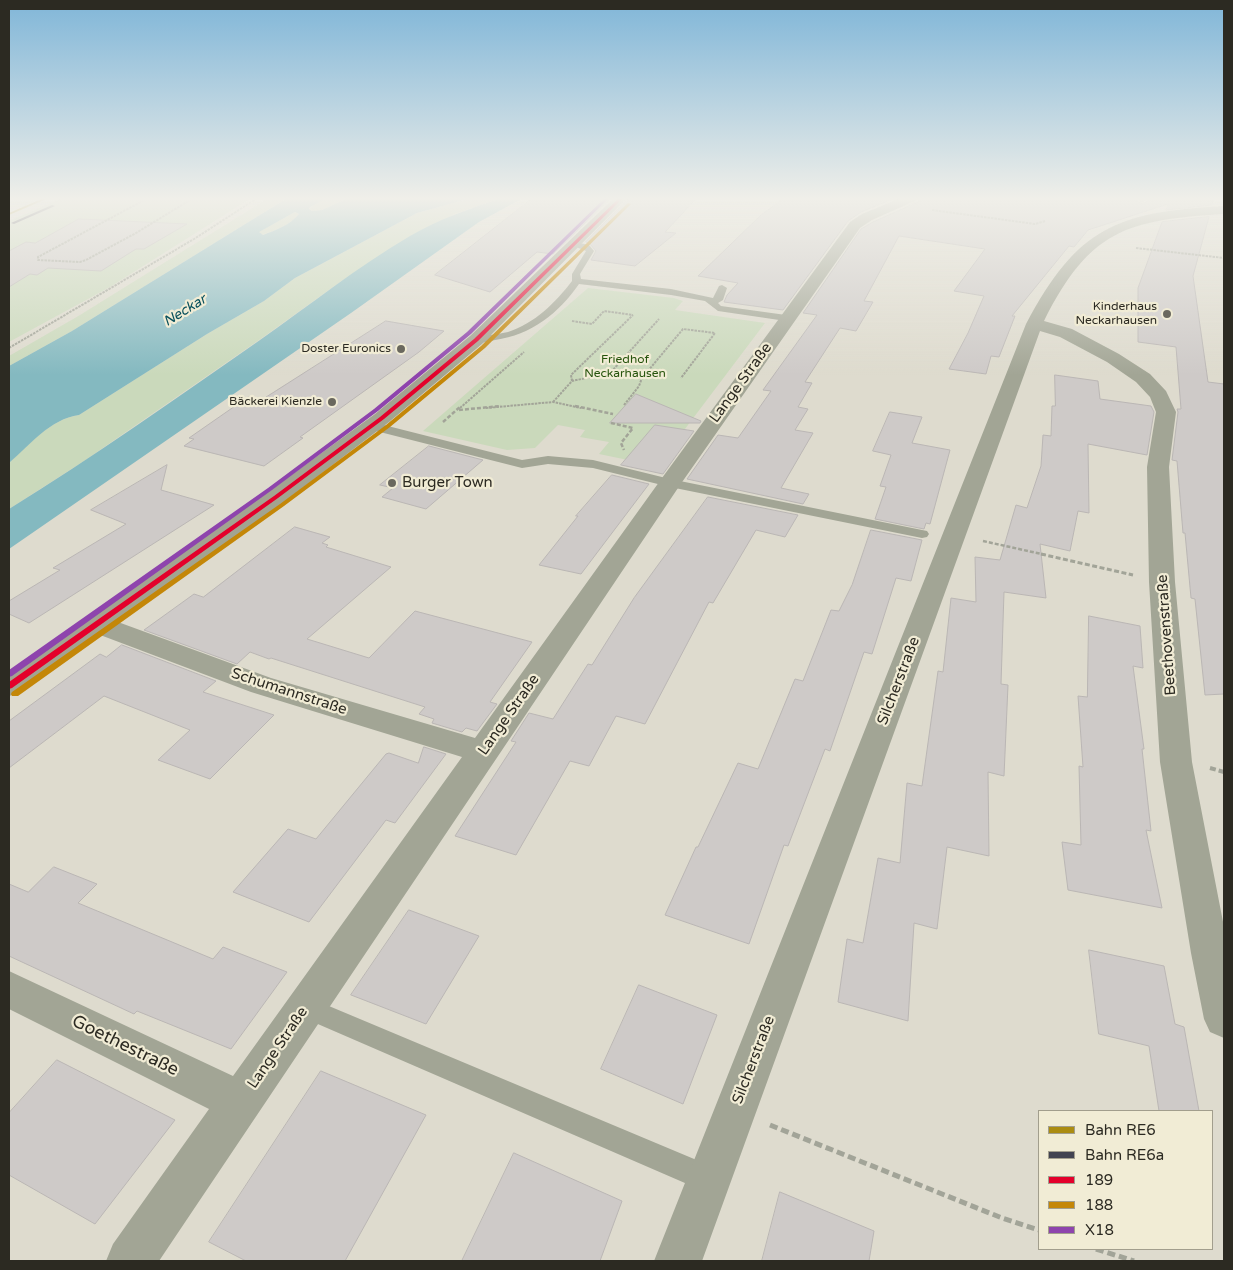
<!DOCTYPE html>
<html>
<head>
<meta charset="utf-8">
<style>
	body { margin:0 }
	#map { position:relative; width:1233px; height:1270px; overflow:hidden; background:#dedbce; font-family:"Varela Round",sans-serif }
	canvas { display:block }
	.frame { position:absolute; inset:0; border:10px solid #2c2a22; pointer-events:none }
	.legend { position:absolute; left:1038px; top:1110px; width:175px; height:140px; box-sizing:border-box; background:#f1ecd5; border:1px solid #a29e8d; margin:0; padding:6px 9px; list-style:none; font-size:15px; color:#2c2a22 }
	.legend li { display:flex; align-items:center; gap:10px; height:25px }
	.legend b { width:25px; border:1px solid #a29e8d }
</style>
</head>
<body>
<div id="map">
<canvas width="1233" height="1270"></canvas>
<div class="frame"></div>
<ul class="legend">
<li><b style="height:6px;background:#ab8c11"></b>Bahn RE6</li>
<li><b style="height:6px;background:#424351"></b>Bahn RE6a</li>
<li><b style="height:6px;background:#e4002b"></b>189</li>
<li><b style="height:6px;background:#c48708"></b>188</li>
<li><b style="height:6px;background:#8e44ad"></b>X18</li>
</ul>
</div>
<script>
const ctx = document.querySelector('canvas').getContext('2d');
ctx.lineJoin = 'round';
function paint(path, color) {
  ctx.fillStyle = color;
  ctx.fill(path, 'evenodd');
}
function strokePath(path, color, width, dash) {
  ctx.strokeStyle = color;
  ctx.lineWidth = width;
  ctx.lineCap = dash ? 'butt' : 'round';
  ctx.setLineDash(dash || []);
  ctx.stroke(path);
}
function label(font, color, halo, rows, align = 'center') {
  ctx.font = font + ' "Varela Round",sans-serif';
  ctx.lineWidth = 4.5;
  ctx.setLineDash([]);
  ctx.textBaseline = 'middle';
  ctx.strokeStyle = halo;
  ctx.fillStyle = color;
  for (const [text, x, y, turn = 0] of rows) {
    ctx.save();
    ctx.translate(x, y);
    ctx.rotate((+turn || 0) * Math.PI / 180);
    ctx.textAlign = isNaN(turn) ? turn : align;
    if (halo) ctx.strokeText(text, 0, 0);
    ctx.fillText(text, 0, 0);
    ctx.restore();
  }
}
paint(new Path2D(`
	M 65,197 L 253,197 L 110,287 L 9,342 L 9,221 Z
	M 270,197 L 289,197 L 72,331 L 9,366 L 9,356 L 80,315 Z
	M 328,197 L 350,197 L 322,210 L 312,211 L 309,209 L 316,202 Z
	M 475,197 L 504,197 L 455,214 L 340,282 L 262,338 L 84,461 L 9,509 L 9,463 C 28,445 51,419 79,415 L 207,334 L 264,301 L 295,278 L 417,213 Z
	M 295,212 L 299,214 C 290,225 276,230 262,235 L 258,232 Z
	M 588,288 L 674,298 L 683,301 L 675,310 L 765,323 L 657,466 L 599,454 L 609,442 L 580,437 L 585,430 L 558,425 L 535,448 L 507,450 L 423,431 Z`), '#cad9bb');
paint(new Path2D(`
	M 289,197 L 328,197 L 310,207 L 309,209 L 312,211 L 322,210 L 350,197 L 475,197 L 417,213 L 295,278 L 264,301 L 207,334 L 79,415 C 50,419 30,445 9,463 L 9,366 L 72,331 ZM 295,212 L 299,214 C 290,225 276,230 263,235 L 259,232 Z
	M 504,197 L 525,197 L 479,222 L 351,313 L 9,549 L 9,509 C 95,456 178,397 260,340 C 310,305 357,267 410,236 C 439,219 472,208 504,197 Z`), '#84b9c0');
const building = new Path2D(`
	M 534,197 L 612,197 L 553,254 L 537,252 L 490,292 L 435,275 Z
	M 630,197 L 698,197 L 665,232 L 676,233 L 635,266 L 591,260 L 596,251 L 590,244 L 586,242 Z
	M 786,197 L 898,197 L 861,212 L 848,221 L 783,310 L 724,302 L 727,295 L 738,283 L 698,276 L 761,215 Z
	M 921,197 L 1136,197 L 1137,201 L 1143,204 L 1153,197 L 1214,197 L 1212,205 L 1166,210 L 1168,204 L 1088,230 L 1074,247 L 1069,246 L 1012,316 L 1015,316 L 999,357 L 991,356 L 986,374 L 949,369 L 968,333 L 984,296 L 954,291 L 985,249 L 899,236 L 864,301 L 873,302 L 856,331 L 840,328 L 805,382 L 812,383 L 798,407 L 808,409 L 795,430 L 813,433 L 781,488 L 809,494 L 803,504 L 687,479 L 718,435 L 738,438 L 771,391 L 763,390 L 817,315 L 803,313 L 861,229 L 873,222 L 918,202 Z
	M 1209,217 L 1193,276 L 1208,382 L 1224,384 L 1224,694 L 1205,695 L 1195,599 L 1191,598 L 1185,533 L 1183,533 L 1177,461 L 1172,460 L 1178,412 L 1177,409 L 1181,409 L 1176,347 L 1138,342 L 1138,288 L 1162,222 Z
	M 79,219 L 187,224 L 144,249 L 136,249 L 101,271 L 48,268 L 37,275 L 30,274 L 9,287 L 9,251 L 26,242 L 35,243 Z
	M 386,321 L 444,331 L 419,352 L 300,437 L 303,438 L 264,466 L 184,446 L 194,439 L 189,438 L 248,397 L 261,400 Z
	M 1055,375 L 1098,381 L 1100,399 L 1151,406 L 1154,412 L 1147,455 L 1088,444 L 1089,513 L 1078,511 L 1070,551 L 1040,544 L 1046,598 L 1004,592 L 1001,684 L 1008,685 L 1004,776 L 988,772 L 989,856 L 947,847 L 937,929 L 914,923 L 908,1021 L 838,1002 L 847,939 L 863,943 L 878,858 L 900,863 L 907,783 L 922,786 L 938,671 L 943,672 L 951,598 L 976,602 L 975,557 L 1000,560 L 1016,505 L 1027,508 L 1041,466 L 1043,435 L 1051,436 L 1052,406 L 1055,406 Z
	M 636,394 L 701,421 L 700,423 L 610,423 Z
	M 890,412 L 922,417 L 912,443 L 950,450 L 930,524 L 926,523 L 924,529 L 875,519 L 886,487 L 880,486 L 891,455 L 873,451 Z
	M 655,425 L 694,431 L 663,474 L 621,465 Z
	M 429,446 L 483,460 L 426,509 L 382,497 L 393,488 L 380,485 Z
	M 167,465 L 161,490 L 214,505 L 29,623 L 9,614 L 9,601 L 60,570 L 53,568 L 126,524 L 91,510 Z
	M 612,475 L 649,484 L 581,574 L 539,565 L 578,516 L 576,516 Z
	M 708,497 L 798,515 L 785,537 L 756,530 L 713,603 L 709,602 L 645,724 L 616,716 L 589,766 L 570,761 L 516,855 L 455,836 L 516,742 L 511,741 L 529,713 L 553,719 L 588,664 L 592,665 L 634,598 Z
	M 295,527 L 330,537 L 322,543 L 328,545 L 326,547 L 391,567 L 307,639 L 369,658 L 415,611 L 532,642 L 490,702 L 497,704 L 477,731 L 466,728 L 462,732 L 432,723 L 434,719 L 419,714 L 425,707 L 271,658 L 269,659 L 250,652 L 237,664 L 144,630 L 194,594 L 203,597 Z
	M 871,530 L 922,540 L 911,581 L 896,578 L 872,654 L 864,652 L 830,751 L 825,749 L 788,846 L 784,845 L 749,944 L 665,915 L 696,847 L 698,847 L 738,763 L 758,769 L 795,679 L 803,681 L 831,610 L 839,611 L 852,585 Z
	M 1089,616 L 1140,626 L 1143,668 L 1133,666 L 1144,749 L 1142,749 L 1151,831 L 1146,830 L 1162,908 L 1068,890 L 1062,842 L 1081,845 L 1079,766 L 1083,767 L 1078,696 L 1087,697 Z
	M 122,645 L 216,681 L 203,692 L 274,715 L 210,779 L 158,760 L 190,730 L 104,696 L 9,768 L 9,721 L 100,654 L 106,657 Z
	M 424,747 L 446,754 L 395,823 L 386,820 L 309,922 L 233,892 L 288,829 L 316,839 L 386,754 L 389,753 L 418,763 Z
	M 54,867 L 97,884 L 78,903 L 213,959 L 223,947 L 287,972 L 231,1049 L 137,1011 L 134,1014 L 9,956 L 9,884 L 28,892 Z
	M 409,910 L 479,936 L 426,1024 L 351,995 Z
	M 1089,950 L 1164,966 L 1175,1024 L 1184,1027 L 1199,1111 L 1159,1111 L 1149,1046 L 1099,1034 Z
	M 639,985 L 717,1015 L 683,1104 L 601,1069 Z
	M 57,1060 L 175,1120 L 95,1224 L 9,1175 L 9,1113 Z
	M 321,1071 L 426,1115 L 345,1261 L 246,1261 L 209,1242 Z
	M 514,1153 L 622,1201 L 600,1261 L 462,1261 Z
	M 780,1192 L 874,1231 L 869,1261 L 762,1261 Z`);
paint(building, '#cecac8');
strokePath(building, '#bab6b4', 1);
strokePath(new Path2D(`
	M 150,197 L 38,257 L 38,260 L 80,262 L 86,260 L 136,233 L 195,197
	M 9,199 L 13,197
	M 932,210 L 1035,224 L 1045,221
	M 1136,248 L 1224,258
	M 572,321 L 592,324 L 604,311 L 633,315
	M 9,348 L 194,239 L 259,197
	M 611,372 L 659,319
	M 572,381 L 571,375 L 633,315
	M 553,402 L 572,381 L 610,373 L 642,378 L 683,329 L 715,333 L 681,378
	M 624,405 L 639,386 L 642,378
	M 460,408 L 524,352
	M 486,408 L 553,402 L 581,408`), '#a2a498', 2, [2.5, 1]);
strokePath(new Path2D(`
	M 575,406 L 613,414
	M 459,410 L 501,406
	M 443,422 L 461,406
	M 611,423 L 633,428 L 621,443 L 624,450
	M 983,541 L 1046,555`), '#a2a498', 2.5, [4, 2]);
strokePath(new Path2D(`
	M 1041,554 L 1133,575`), '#a2a498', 3, [5, 2.5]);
strokePath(new Path2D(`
	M 1210,768 L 1224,772`), '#a2a498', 4, [6, 3]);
strokePath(new Path2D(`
	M 770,1125 L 1002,1218 L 1039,1230
	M 1096,1249 L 1134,1261`), '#a2a498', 5, [8, 4]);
paint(new Path2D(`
	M 571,241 L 589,245 L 594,251 L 580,274 L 581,279 L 671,289 L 713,298 L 719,286 L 722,285 L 727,288 L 723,300 L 718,303 L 721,306 L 786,315 L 791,318 L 786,321 L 718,311 L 705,301 L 671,295 L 579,284 C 559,313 531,335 495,340 C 488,342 480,344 472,342 L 472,338 C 484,335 496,335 508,332 C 534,324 556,302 572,281 L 572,274 L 586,251 L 571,245 Z
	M 372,422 L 522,460 L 548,456 L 593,460 L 670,479 L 922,530 L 927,531 L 929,534 L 927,537 L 922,538 L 670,487 L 593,468 L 548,464 L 522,468 L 368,429 L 366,426 L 368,423 Z
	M 305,996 L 718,1169 L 722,1179 L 718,1189 L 708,1193 L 297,1015 L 293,1007 L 297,999 Z`), '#a2a595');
paint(new Path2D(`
	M 903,197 L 919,197 L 917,200 L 872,220 L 860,228 L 680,485 L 159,1261 L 106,1261 L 113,1244 L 209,1109 L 9,1009 L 9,971 L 233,1076 L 462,757 L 251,692 L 87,630 L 83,624 L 87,618 L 97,616 L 107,618 L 271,678 L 475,738 L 662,478 L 850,222 L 862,214 Z
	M 1138,197 L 1151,197 L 1143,202 L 1139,201 Z
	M 1224,206 L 1224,214 C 1126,220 1090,230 1044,321 L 1072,329 L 1119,354 L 1150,374 L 1166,391 L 1176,412 L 1169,467 L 1175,582 L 1192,762 L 1224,927 L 1224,1038 L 1210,1032 L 1204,1019 L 1191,953 L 1160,762 L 1149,582 L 1147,467 L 1156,412 L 1150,397 L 1136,382 L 1107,362 L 1060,337 L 1040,331 L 702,1261 L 654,1261 L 1026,324 C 1078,227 1116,212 1224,206 Z`), '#a2a595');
paint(new Path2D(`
	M 615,197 L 628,197 L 482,344 L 389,422 L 284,502 L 19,693 L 9,696 L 9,672 L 268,492 L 375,414 L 470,336 Z`), '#a2a491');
paint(new Path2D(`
	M 620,197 L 624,197 L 478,341 L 384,419 L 278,498 L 12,688 L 9,689 L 9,682 L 274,496 L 380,417 L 474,339 Z`), '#e4002b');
paint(new Path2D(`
	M 628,203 L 631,204 L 485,348 L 390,427 L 284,506 L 18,696 L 12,696 L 11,694 L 12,692 L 280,504 L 386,425 L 481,346 Z`), '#c48708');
paint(new Path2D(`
	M 606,197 L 610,197 L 471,334 L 378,411 L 272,490 L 12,676 L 9,677 L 9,670 L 268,488 L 374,409 L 467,332 Z`), '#8e44ad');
paint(new Path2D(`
	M 46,197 L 51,197 L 9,215 L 9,213 Z`), '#ab8c11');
paint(new Path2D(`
	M 52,205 L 55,206 L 14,224 L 11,223 Z`), '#424351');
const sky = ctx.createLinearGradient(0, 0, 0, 375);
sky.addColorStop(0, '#80b6d8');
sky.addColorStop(0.53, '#f0efe9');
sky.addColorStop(1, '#f0efe900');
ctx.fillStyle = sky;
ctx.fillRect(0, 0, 1233, 375);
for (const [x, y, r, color] of [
	[1167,314,5,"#6a685e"],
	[401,349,5,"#6a685e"],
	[332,402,5,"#6a685e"],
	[392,483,5,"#6a685e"]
]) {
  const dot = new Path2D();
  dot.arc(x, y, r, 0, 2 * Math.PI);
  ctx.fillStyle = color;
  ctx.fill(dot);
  strokePath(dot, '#f1ecd5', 2);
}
label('12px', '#2c2a22', '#f1ecd5', [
	["Kinderhaus",1157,307],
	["Neckarhausen",1157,321],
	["Doster Euronics",391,349],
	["Bäckerei Kienzle",322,402]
], 'right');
label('12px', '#27540d', '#f1ecd5', [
	["Friedhof",625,360],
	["Neckarhausen",625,374]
]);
label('italic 14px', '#074f5b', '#f1ecd5', [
	["Neckar",185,311,-32]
]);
label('15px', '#2c2a22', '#f1ecd5', [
	["Lange Straße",741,383,-54],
	["Beethovenstraße",1167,635,-94],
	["Silcherstraße",899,681,-69],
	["Schumannstraße",289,692,18],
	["Lange Straße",509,715,-55],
	["Lange Straße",278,1048,-56],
	["Silcherstraße",754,1060,-69]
]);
label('15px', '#2c2a22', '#f1ecd5', [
	["Burger Town",402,483]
], 'left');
label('18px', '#2c2a22', '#f1ecd5', [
	["Goethestraße",125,1046,26]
]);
</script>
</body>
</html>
